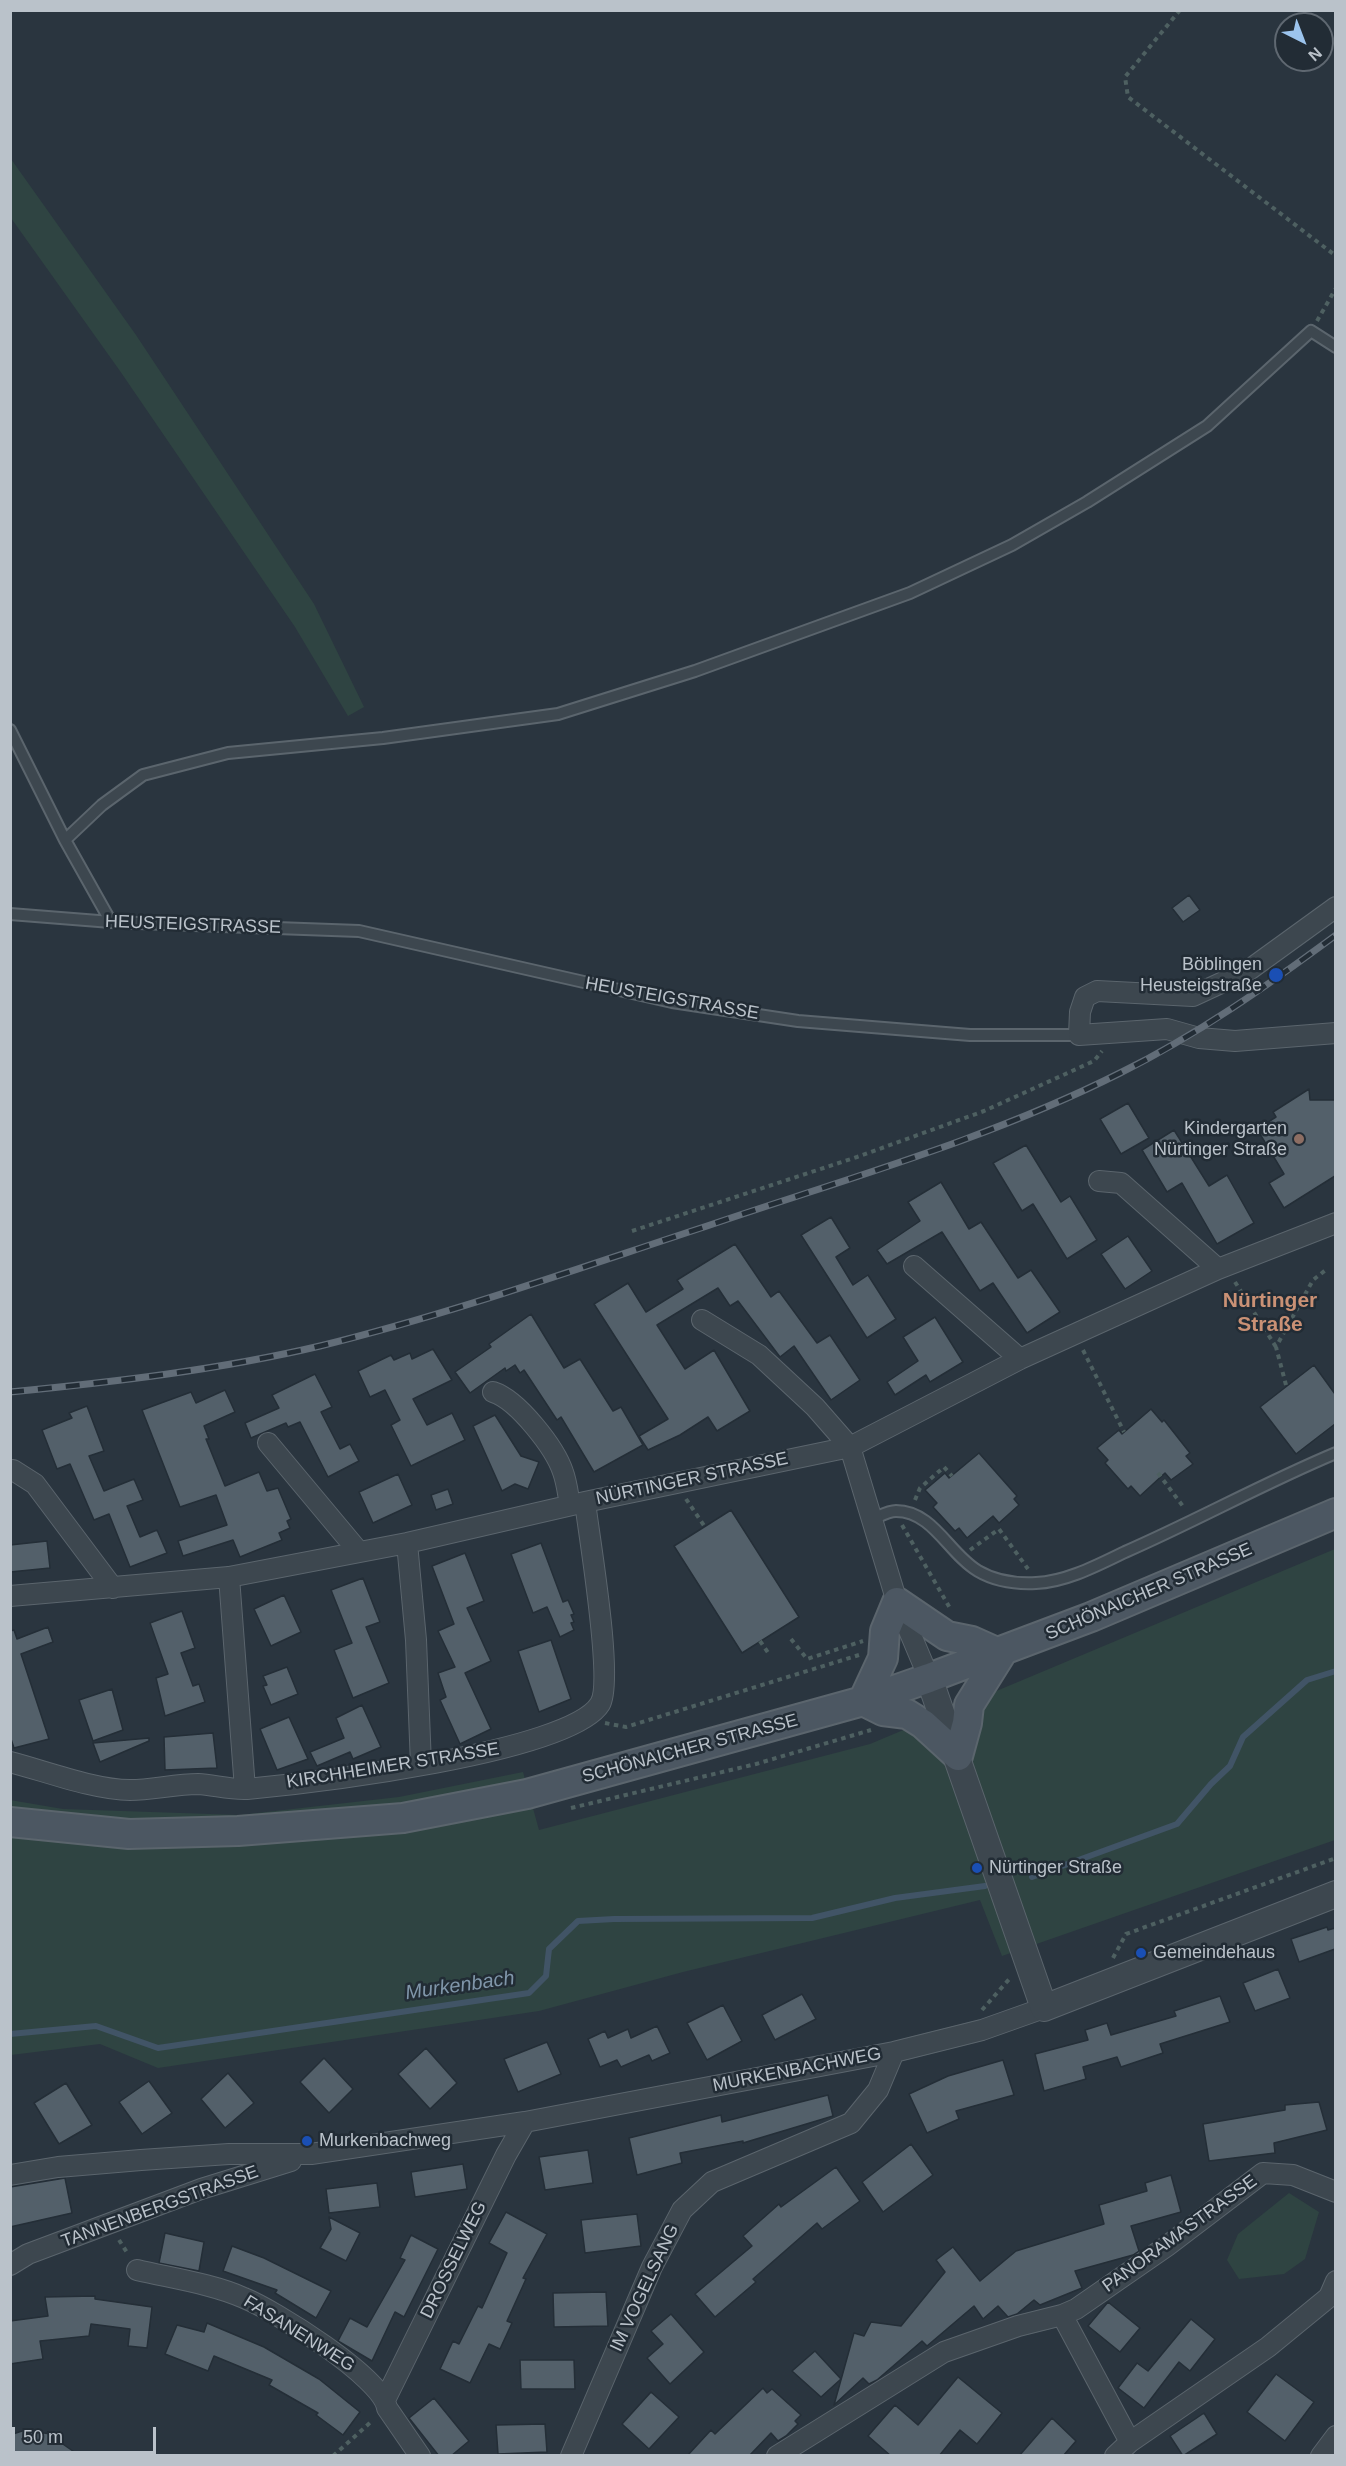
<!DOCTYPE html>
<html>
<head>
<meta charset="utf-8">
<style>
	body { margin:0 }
	#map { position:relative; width:1346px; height:2466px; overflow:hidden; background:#2a353f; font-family:Helvetica,sans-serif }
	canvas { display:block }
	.frame { position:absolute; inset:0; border:12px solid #bac2ca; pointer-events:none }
	.north { position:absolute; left:1274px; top:12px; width:60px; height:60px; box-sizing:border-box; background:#222c35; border:2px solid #5f6871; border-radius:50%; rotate:138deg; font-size:16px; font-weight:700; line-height:24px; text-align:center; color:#bac2ca }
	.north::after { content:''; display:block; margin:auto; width:21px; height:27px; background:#9cc4ed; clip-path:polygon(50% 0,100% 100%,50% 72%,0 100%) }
	.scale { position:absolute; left:12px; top:2427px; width:144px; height:27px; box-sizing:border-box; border:3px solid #bac2ca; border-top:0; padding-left:8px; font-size:18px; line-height:21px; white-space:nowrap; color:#bac2ca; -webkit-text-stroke:4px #222c35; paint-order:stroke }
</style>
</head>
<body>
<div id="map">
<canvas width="1346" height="2466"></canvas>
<div class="frame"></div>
<div class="north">N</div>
<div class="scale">50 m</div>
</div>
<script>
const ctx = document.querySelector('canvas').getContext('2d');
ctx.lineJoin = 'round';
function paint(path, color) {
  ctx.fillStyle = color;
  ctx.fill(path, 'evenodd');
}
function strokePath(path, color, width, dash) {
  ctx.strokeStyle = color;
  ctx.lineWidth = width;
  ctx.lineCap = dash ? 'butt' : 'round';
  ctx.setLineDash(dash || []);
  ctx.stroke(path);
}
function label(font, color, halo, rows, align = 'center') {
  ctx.font = font + ' Helvetica,sans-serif';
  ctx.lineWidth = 5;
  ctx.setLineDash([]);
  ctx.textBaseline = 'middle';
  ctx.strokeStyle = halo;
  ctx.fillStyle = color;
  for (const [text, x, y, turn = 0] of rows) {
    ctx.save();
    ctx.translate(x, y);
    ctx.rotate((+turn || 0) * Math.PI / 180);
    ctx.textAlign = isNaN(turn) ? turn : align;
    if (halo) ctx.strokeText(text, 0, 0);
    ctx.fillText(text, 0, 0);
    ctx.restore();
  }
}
paint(new Path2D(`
	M 11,159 L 136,335 L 314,604 L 364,707 L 348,716 L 295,627 L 120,371 L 11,218 Z
	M 1335,1549 L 1335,1840 L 1002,1956 L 980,1900 L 683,1972 L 539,2011 L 158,2068 L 100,2044 L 11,2055 L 10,1800 L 63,1809 L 240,1815 L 399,1797 L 523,1772 L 539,1830 L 870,1744 Z
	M 1289,2193 L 1319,2212 L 1305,2259 L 1284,2274 L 1239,2279 L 1227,2260 L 1238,2234 Z`), '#2f4442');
strokePath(new Path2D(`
	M 1032,1877 L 1177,1824 L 1211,1784 L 1230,1766 L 1243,1737 L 1307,1680 L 1336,1671
	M 10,2034 L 96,2026 L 158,2048 L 529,1993 L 546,1976 L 549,1949 L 578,1921 L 614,1919 L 812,1918 L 895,1898 L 985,1886`), '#415466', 6);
const building = new Path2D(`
	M 1189,895 L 1200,910 L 1183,922 L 1172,908 Z
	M 1309,1089 L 1310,1100 L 1335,1100 L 1335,1176 L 1284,1208 L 1269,1183 L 1284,1174 L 1257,1129 L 1276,1117 L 1273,1112 Z
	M 1128,1103 L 1149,1138 L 1121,1154 L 1100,1119 Z
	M 1174,1130 L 1209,1186 L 1227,1175 L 1254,1223 L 1217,1244 L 1182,1183 L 1167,1192 L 1142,1150 Z
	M 1026,1145 L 1061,1202 L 1070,1196 L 1097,1240 L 1067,1259 L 1033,1204 L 1022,1211 L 993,1163 Z
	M 941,1182 L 969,1229 L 981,1222 L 1018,1278 L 1031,1270 L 1060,1312 L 1027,1333 L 993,1283 L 980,1291 L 942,1232 L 887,1264 L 877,1250 L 920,1221 L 908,1202 Z
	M 831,1217 L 850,1248 L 836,1257 L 853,1285 L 868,1275 L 896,1319 L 867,1338 L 801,1235 Z
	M 1128,1236 L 1152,1271 L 1125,1289 L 1101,1254 Z
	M 735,1244 L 771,1297 L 779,1291 L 817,1343 L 830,1335 L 860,1380 L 831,1400 L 794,1346 L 780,1357 L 738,1301 L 730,1306 L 718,1288 L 657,1325 L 685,1369 L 714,1350 L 750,1411 L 717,1431 L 708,1417 L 680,1435 L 648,1450 L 639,1436 L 668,1419 L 594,1304 L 628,1283 L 646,1312 L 683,1289 L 677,1280 Z
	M 531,1314 L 564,1368 L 580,1359 L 613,1411 L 621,1407 L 643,1445 L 594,1472 L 561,1417 L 557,1420 L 524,1370 L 520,1373 L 515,1365 L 506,1371 L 505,1368 L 470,1393 L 455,1372 L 491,1347 L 489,1344 Z
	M 935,1317 L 963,1362 L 930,1382 L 926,1375 L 895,1395 L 887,1382 L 918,1361 L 903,1337 Z
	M 433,1349 L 452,1380 L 413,1399 L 427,1425 L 452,1413 L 465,1440 L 411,1466 L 391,1425 L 400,1420 L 385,1390 L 370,1397 L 358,1371 L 391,1355 L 394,1360 L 410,1353 L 412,1359 Z
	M 1314,1365 L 1335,1394 L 1335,1424 L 1296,1454 L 1260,1407 Z
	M 315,1374 L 332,1407 L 321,1412 L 340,1449 L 350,1444 L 359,1461 L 328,1477 L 300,1422 L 288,1427 L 286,1423 L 251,1438 L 245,1423 L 279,1408 L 272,1395 Z
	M 225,1390 L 235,1412 L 204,1426 L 209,1439 L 206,1439 L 225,1486 L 259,1472 L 267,1491 L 278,1488 L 291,1519 L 287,1521 L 290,1528 L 279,1533 L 282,1540 L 240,1557 L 233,1540 L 183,1556 L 178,1541 L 227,1525 L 216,1495 L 180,1507 L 142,1410 L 191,1392 L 196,1403 Z
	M 87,1406 L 104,1451 L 89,1456 L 104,1491 L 134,1479 L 143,1500 L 127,1506 L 140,1537 L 157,1530 L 167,1553 L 130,1567 L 109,1514 L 94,1520 L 70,1464 L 57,1469 L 42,1430 L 72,1418 L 69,1413 Z
	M 1151,1409 L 1162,1422 L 1164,1420 L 1190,1453 L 1186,1456 L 1193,1464 L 1171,1480 L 1165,1473 L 1140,1496 L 1131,1486 L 1128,1489 L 1105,1463 L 1108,1460 L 1097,1448 L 1119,1430 L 1122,1434 Z
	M 495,1415 L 521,1456 L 539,1462 L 528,1489 L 515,1484 L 502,1491 L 473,1426 Z
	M 979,1453 L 1017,1496 L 1014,1499 L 1019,1505 L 999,1523 L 993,1516 L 967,1538 L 959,1528 L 955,1531 L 933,1507 L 937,1503 L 925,1490 L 945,1473 L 949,1478 Z
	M 398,1474 L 412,1505 L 373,1523 L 359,1492 Z
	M 448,1489 L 453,1504 L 436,1510 L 431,1495 Z
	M 731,1510 L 799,1617 L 742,1653 L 674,1546 Z
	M 47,1541 L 50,1568 L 10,1572 L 10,1545 Z
	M 541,1543 L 563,1602 L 568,1600 L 574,1614 L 571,1615 L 574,1622 L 571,1623 L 574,1630 L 560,1637 L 547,1607 L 533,1613 L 511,1554 Z
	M 465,1553 L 484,1601 L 467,1608 L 491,1661 L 465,1673 L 491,1729 L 460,1744 L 440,1700 L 446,1697 L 438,1673 L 455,1667 L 438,1631 L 454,1624 L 432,1566 Z
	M 363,1578 L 380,1622 L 366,1627 L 389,1683 L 353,1698 L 334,1650 L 352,1643 L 331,1590 Z
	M 284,1595 L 301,1632 L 271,1646 L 254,1609 Z
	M 182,1611 L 195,1648 L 181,1653 L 193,1686 L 199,1684 L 205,1702 L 165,1716 L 156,1678 L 168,1674 L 150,1623 Z
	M 48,1627 L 53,1642 L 21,1654 L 49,1739 L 14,1748 L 10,1736 L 10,1631 L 14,1630 L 17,1639 Z
	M 551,1640 L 571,1699 L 539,1712 L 518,1651 Z
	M 287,1667 L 298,1694 L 271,1705 L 263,1686 L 267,1685 L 263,1676 Z
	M 112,1689 L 123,1730 L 93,1741 L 79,1700 Z
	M 362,1705 L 381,1747 L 353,1759 L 350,1752 L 317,1766 L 310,1752 L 344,1738 L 336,1718 Z
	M 289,1717 L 308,1759 L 277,1770 L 260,1729 Z
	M 213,1733 L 217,1768 L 165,1770 L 164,1737 Z
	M 149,1738 L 149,1741 L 100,1762 L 93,1743 Z
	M 1327,1927 L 1328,1930 L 1335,1928 L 1335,1949 L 1299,1962 L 1291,1939 Z
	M 1278,1969 L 1290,1998 L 1255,2011 L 1243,1983 Z
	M 802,1994 L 816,2019 L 775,2040 L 762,2015 Z
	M 1220,1996 L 1230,2022 L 1160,2044 L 1163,2053 L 1121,2067 L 1117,2057 L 1083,2067 L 1086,2079 L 1044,2091 L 1035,2054 L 1088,2040 L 1085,2030 L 1107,2023 L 1111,2035 L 1176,2016 L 1174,2011 Z
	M 723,2005 L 742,2041 L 707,2060 L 687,2023 Z
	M 657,2026 L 670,2053 L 652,2061 L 649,2055 L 621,2067 L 617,2060 L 600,2067 L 588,2039 L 605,2031 L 608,2038 L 628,2029 L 631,2038 Z
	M 547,2042 L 561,2074 L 518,2092 L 504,2059 Z
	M 426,2048 L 457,2083 L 430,2109 L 398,2074 Z
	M 324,2058 L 353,2089 L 329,2113 L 300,2082 Z
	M 1003,2060 L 1014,2095 L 956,2111 L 959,2119 L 927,2133 L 909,2094 L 948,2076 Z
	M 228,2073 L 254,2103 L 225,2128 L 201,2099 Z
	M 149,2081 L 172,2113 L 142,2134 L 119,2102 Z
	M 66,2083 L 92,2125 L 59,2144 L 34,2103 Z
	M 828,2095 L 833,2116 L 743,2143 L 743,2141 L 680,2153 L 682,2163 L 637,2175 L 629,2138 L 721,2115 L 722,2122 Z
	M 1319,2102 L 1327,2130 L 1274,2143 L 1275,2153 L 1209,2161 L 1203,2124 L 1285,2110 L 1285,2105 Z
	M 911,2144 L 933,2175 L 883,2212 L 862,2182 Z
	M 588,2150 L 593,2183 L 545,2190 L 539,2157 Z
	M 463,2164 L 467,2189 L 415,2197 L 411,2172 Z
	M 836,2167 L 860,2201 L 822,2229 L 817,2223 L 753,2279 L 756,2282 L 715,2317 L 695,2294 L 752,2246 L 743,2236 L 779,2204 L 781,2207 Z
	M 1171,2175 L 1181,2212 L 1131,2226 L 1139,2251 L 1133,2255 L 1075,2271 L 1082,2288 L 1040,2305 L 1034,2300 L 1017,2314 L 1008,2317 L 998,2306 L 983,2319 L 974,2306 L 927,2346 L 922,2341 L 877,2380 L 869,2384 L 863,2378 L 834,2405 L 854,2333 L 864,2336 L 871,2322 L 901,2326 L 945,2272 L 936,2260 L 953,2247 L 980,2281 L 1016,2251 L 1104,2224 L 1099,2205 L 1147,2191 L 1145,2183 Z
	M 65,2178 L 72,2213 L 10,2227 L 10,2187 Z
	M 377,2183 L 380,2207 L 329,2213 L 326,2189 Z
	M 506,2212 L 547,2234 L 523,2278 L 526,2279 L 507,2321 L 512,2323 L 500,2349 L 489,2344 L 470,2383 L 440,2369 L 453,2341 L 459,2344 L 478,2306 L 482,2308 L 507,2253 L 489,2243 Z
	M 637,2214 L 641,2246 L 585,2253 L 581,2220 Z
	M 329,2217 L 360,2233 L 346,2261 L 320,2248 L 331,2229 Z
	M 165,2233 L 204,2242 L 199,2271 L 159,2263 Z
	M 411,2235 L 438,2249 L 404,2317 L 395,2312 L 372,2361 L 338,2341 L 350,2318 L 367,2327 L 405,2260 L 400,2258 Z
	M 232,2246 L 264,2258 L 331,2291 L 316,2318 L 275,2293 L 277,2290 L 223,2271 Z
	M 606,2292 L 608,2326 L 554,2327 L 553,2293 Z
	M 95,2296 L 95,2299 L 152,2307 L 147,2348 L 128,2346 L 130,2329 L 91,2324 L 89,2336 L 40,2341 L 43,2359 L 10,2364 L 10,2321 L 48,2316 L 45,2297 Z
	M 1108,2302 L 1140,2328 L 1120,2352 L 1088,2326 Z
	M 671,2314 L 704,2352 L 670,2384 L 647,2358 L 663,2344 L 651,2331 Z
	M 1191,2319 L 1215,2339 L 1190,2371 L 1179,2362 L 1144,2408 L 1118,2388 L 1137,2363 L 1148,2371 Z
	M 207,2323 L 264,2347 L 319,2379 L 360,2412 L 343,2435 L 316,2415 L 318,2413 L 269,2385 L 272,2380 L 214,2356 L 208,2371 L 165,2354 L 177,2325 L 204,2332 Z
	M 815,2351 L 841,2379 L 821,2397 L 792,2371 Z
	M 520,2360 L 574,2360 L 575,2389 L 521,2389 Z
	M 1276,2374 L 1314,2402 L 1285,2441 L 1247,2412 Z
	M 958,2377 L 1002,2413 L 977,2444 L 960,2430 L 939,2456 L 891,2456 L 868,2436 L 895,2405 L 918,2425 Z
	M 763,2388 L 767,2393 L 772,2389 L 801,2415 L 795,2421 L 798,2424 L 786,2436 L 778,2441 L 771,2433 L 749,2456 L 687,2456 L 711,2430 L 715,2434 Z
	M 651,2392 L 679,2417 L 649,2449 L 622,2424 Z
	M 434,2398 L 469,2441 L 451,2456 L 439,2456 L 409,2418 Z
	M 1204,2413 L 1217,2434 L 1183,2456 L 1170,2436 Z
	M 1052,2418 L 1076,2441 L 1063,2456 L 1019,2456 Z
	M 545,2424 L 547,2452 L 498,2454 L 496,2425 Z
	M 25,2430 L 57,2435 L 57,2440 L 80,2456 L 13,2456 L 10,2435 Z`);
paint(building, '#53606a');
strokePath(building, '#242e37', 1.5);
const service = new Path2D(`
	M 10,730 L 65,840 L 111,922
	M 65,840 L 102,805 L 143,775 L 228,753 L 383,738 L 558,714 L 695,671 L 910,593 L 1012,545 L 1087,502 L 1207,426 L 1311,331 L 1336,347
	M 10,914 L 111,922 L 359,931 L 672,1002 L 798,1021 L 970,1035 L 1079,1035
	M 870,1520 C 878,1517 888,1511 896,1511 C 933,1511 949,1554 978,1571 C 995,1581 1016,1584 1036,1583 C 1066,1582 1098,1565 1125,1552 C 1196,1521 1264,1483 1336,1453`);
const minor = new Path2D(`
	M 1336,907 L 1249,970 L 1193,996 L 1097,991 L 1085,997 L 1080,1012 L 1079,1035 L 1167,1029 L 1199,1038 L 1235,1041 L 1336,1033
	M 1099,1181 L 1121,1183 L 1218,1269
	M 914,1266 L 1020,1359
	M 702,1320 L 759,1355 L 815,1407 L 850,1447 L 897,1602 L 929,1678
	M 493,1392 C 518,1400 555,1448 563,1472 C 567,1483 568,1495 570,1505
	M 268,1443 L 359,1552
	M 13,1470 L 35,1484 L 113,1588
	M 407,1543 L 416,1640 L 421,1765
	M 229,1577 L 245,1789
	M 10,1596 L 229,1577 L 407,1543 L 585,1502 L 850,1447 L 1020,1359 L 1218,1269 L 1336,1223
	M 10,1762 C 45,1771 95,1790 130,1790 C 152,1790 175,1784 198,1784 C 214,1785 231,1790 247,1789 C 310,1783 570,1753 600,1704 C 614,1681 589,1536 585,1502
	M 10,2175 L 58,2167 L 141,2160 L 229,2154 L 311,2154 L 525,2122 L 894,2052 L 982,2030 L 1044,2008
	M 10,2265 L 28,2254 L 201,2189 L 291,2161
	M 137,2270 C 171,2278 213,2284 244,2298 C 274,2310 382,2377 387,2408 L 420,2456
	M 1062,2315 L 1076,2309 L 1167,2246 L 1263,2173 L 1293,2175 L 1336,2192
	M 385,2400 L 506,2155 L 525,2122
	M 571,2456 L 652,2267 L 682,2210 L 712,2182 L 851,2123 L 878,2090 L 894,2052
	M 777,2456 L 944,2352 L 1018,2326 L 1062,2315 L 1130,2442
	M 1115,2456 L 1130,2442 L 1268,2347 L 1329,2297 L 1336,2281
	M 1321,2456 L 1336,2436`);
const tertiary = new Path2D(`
	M 929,1678 L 1044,2008 L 1336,1894`);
const secondary = new Path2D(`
	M 863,1701 L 883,1711 L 907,1714 L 923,1724 L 958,1756 L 967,1723 L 969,1705 L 1001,1654
	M 863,1701 L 883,1658 L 885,1631 L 897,1602 L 947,1636 L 972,1641 L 1001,1654
	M 10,1822 L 129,1834 L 238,1831 L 403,1818 L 527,1794 L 863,1701 L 929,1678 L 1091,1617 L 1336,1513`);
strokePath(service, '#5b656d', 14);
strokePath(minor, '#5b656d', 22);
strokePath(tertiary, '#5b656d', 28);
strokePath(secondary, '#5b656d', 32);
strokePath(new Path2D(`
	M 1180,10 L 1125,77 L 1128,97 L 1336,256
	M 1317,321 L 1336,288
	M 632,1231 L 857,1157 L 984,1111 L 1094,1061 L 1102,1051
	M 1235,1282 L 1276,1347
	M 1083,1350 L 1124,1432
	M 1286,1385 L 1276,1347 L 1313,1280 L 1327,1269
	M 1158,1473 L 1185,1509
	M 686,1499 L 705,1527
	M 915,1500 L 920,1488 L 944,1467 L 952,1476
	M 902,1525 L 951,1610
	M 970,1550 L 999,1529 L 1028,1569
	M 791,1639 L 807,1659 L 863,1641
	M 760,1641 L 769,1654
	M 605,1723 L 626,1727 L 859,1655
	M 571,1808 L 756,1764 L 871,1730
	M 1113,1958 L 1126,1934 L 1336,1858
	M 982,2010 L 1011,1977
	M 119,2240 L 128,2254
	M 333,2456 L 373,2420`), '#4e6061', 4, [4.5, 4.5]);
strokePath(service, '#3d474f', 10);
strokePath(minor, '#3d474f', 20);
strokePath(tertiary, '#3d474f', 26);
strokePath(secondary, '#4c5762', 28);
const rail = new Path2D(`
	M 10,1392 C 114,1382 218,1370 320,1346 C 451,1314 579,1268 707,1226 C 845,1179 989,1139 1120,1073 C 1197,1035 1267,986 1336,935`);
strokePath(rail, '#626d78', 7);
strokePath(rail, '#222c35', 4.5, [14]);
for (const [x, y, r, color] of [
	[1276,975,8,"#1a4fb4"],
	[1299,1139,6,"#8d6e63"],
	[977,1868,6,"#1a4fb4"],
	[1141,1953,6,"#1a4fb4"],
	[307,2141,6,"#1a4fb4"]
]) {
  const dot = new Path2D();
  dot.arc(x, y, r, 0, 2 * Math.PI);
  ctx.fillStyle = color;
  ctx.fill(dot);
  strokePath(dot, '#222c35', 2);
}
label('18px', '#bac2ca', '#222c35', [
	["HEUSTEIGSTRASSE",193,925,2],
	["HEUSTEIGSTRASSE",672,999,10],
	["NÜRTINGER STRASSE",692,1479,-12],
	["SCHÖNAICHER STRASSE",1149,1592,-23],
	["SCHÖNAICHER STRASSE",690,1749,-15],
	["KIRCHHEIMER STRASSE",393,1766,-9],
	["MURKENBACHWEG",797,2070,-11],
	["TANNENBERGSTRASSE",160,2207,-20],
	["PANORAMASTRASSE",1180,2234,-36],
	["DROSSELWEG",454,2260,-64],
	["IM VOGELSANG",645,2288,-65],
	["FASANENWEG",299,2334,32]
]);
label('18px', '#bac2ca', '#222c35', [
	["Böblingen",1262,965,"right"],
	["Heusteigstraße",1262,986,"right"],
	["Kindergarten",1287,1129,"right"],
	["Nürtinger Straße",1287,1150,"right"],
	["Nürtinger Straße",989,1868],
	["Gemeindehaus",1153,1953],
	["Murkenbachweg",319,2141]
], 'left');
label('italic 20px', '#7f95a9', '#222c35', [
	["Murkenbach",460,1986,-8]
]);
label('bold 21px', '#ca9175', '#222c35', [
	["Nürtinger",1270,1301],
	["Straße",1270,1325]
]);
</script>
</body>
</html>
